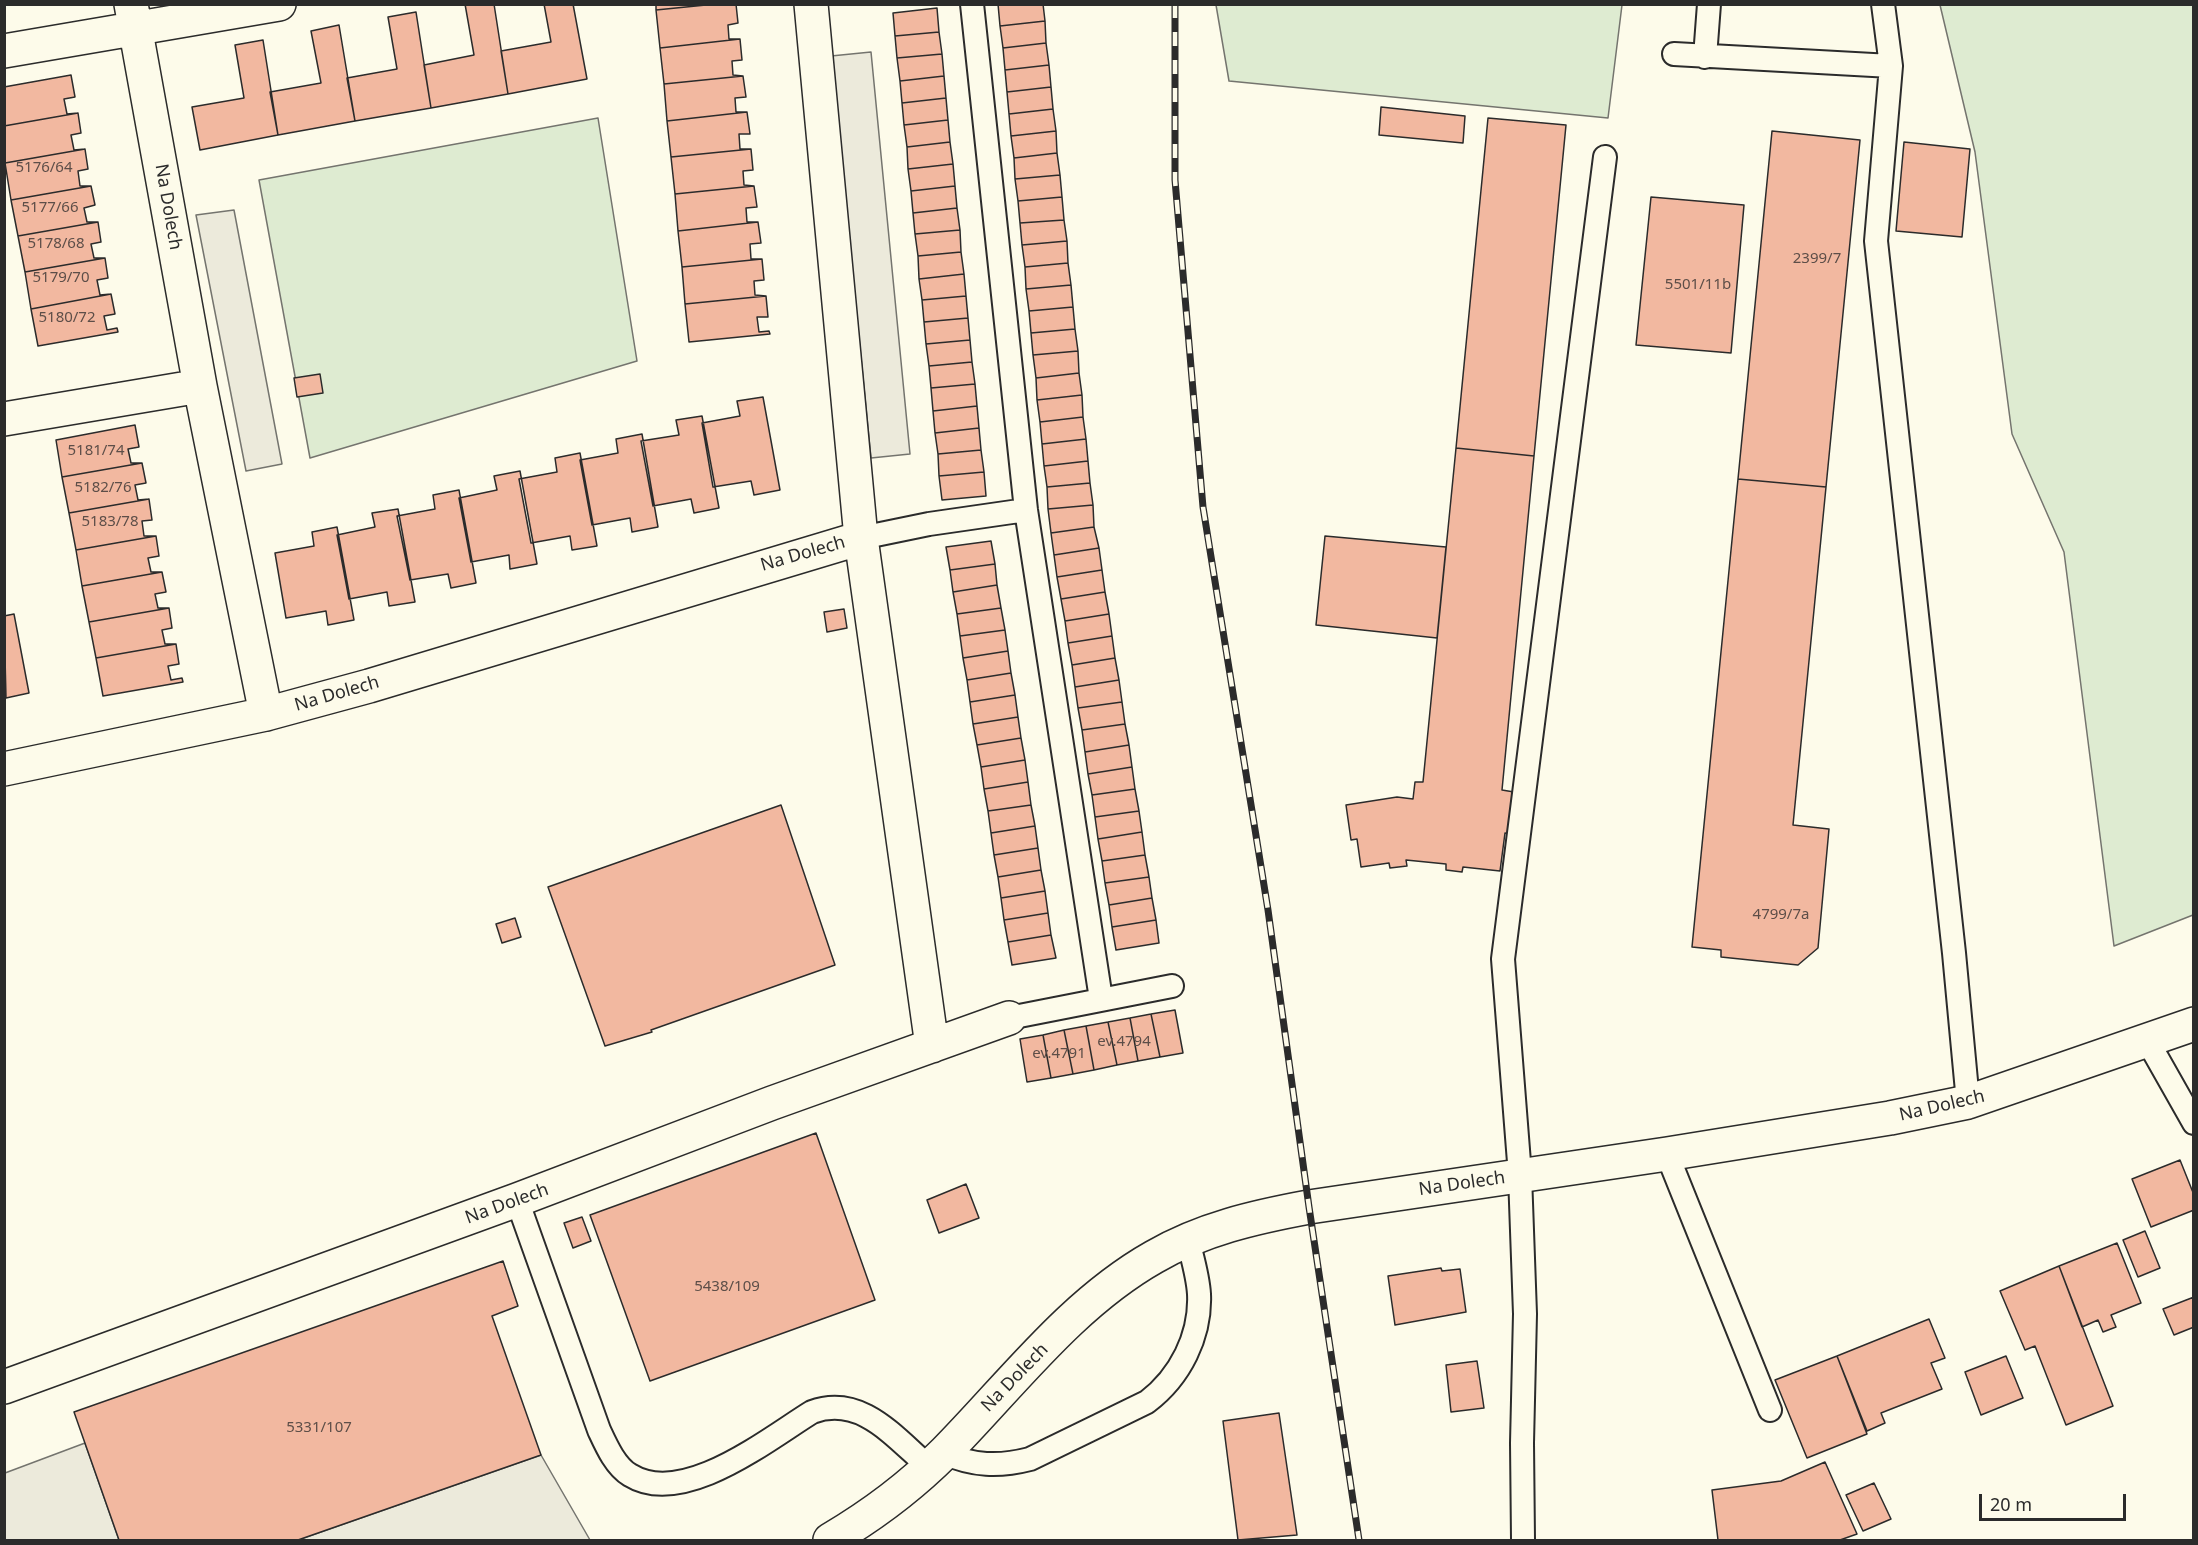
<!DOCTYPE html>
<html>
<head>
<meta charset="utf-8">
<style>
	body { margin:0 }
	#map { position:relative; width:2198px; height:1545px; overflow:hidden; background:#fdfbea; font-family:"Noto Sans",sans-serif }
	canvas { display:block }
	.frame { position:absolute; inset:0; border:6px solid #2b2b2b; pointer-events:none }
	.scale { position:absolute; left:1979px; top:1494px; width:147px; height:27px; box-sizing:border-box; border:3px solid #2b2b2b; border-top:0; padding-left:8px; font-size:18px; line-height:21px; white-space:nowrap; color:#2b2b2b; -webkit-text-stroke:4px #fdfbea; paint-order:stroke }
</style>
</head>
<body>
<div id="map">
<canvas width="2198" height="1545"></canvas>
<div class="frame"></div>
<div class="scale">20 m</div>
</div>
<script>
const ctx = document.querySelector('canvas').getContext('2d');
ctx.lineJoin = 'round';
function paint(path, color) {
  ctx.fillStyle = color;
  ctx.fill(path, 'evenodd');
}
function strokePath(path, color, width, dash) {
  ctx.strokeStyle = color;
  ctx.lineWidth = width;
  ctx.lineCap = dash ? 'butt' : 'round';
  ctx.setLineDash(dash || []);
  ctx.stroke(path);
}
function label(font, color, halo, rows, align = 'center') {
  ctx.font = font + ' "Noto Sans",sans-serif';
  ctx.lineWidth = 4.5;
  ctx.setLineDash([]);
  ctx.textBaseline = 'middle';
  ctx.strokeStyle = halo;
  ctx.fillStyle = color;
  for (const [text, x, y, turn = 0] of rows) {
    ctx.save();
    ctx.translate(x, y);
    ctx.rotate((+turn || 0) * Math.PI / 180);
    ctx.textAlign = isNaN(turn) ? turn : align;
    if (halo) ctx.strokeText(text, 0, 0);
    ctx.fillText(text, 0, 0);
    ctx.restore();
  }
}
const green = new Path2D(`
	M 1216,5 L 1622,5 L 1608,118 L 1229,81 Z
	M 1940,5 L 2193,5 L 2193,915 L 2114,946 L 2064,552 L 2012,434 L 1975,152 Z
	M 598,118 L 637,361 L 310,458 L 259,180 Z`);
paint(green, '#deebd1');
strokePath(green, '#74746e', 1.5);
const parking = new Path2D(`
	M 871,52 L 910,454 L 871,458 L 831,56 Z
	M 234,210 L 282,464 L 246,471 L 196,215 Z
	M 85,1443 L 119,1540 L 5,1540 L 5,1473 Z
	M 541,1455 L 590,1540 L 298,1540 Z`);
paint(parking, '#eceadb');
strokePath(parking, '#74746e', 1.5);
const building = new Path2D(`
	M 465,4 L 494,4 L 508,94 L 431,108 L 424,65 L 474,55 Z
	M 544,4 L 573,4 L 587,79 L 508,94 L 501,51 L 551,42 Z
	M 656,4 L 716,4 L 656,10 Z
	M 716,4 L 736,4 L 738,23 L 728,25 L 729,39 L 740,39 L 660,48 L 656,10 Z
	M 998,4 L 1043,4 L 1045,21 L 1000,26 Z
	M 937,8 L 939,32 L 895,36 L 893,13 Z
	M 416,12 L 431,108 L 355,121 L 347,78 L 397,69 L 388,17 Z
	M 1045,21 L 1046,43 L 1003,48 L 1000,26 Z
	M 339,25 L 355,121 L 278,135 L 270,92 L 321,83 L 311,31 Z
	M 939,32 L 942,54 L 897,58 L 895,36 Z
	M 740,39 L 742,60 L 732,61 L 733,75 L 743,76 L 664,84 L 660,48 Z
	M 263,40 L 278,135 L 200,150 L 192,107 L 244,98 L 235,45 Z
	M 1046,43 L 1049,65 L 1005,70 L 1003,48 Z
	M 942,54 L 944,76 L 900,81 L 897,58 Z
	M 1049,65 L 1051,87 L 1007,92 L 1005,70 Z
	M 71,75 L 75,97 L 64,99 L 67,114 L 78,113 L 4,126 L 4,87 Z
	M 743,76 L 746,97 L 735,98 L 736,112 L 747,112 L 667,121 L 664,84 Z
	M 944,76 L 946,98 L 902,103 L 900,81 Z
	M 1051,87 L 1053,109 L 1009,114 L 1007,92 Z
	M 946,98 L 948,120 L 904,125 L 902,103 Z
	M 1381,107 L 1465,116 L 1463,143 L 1379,135 Z
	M 1053,109 L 1056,131 L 1011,136 L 1009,114 Z
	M 747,112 L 750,134 L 739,134 L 740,149 L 751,149 L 671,157 L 667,121 Z
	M 78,113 L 81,133 L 71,135 L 74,150 L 85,149 L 5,163 L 4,126 Z
	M 1488,118 L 1566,125 L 1534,456 L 1456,448 Z
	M 948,120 L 950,142 L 907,147 L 904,125 Z
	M 1056,131 L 1057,153 L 1014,158 L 1011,136 Z
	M 1772,131 L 1860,140 L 1826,487 L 1738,479 Z
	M 950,142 L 953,164 L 908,169 L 907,147 Z
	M 1904,142 L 1970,149 L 1962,237 L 1896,231 Z
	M 85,149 L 88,169 L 78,171 L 80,186 L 91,186 L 11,200 L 5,163 Z
	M 751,149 L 753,170 L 743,171 L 744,185 L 754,186 L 675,194 L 671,157 Z
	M 1057,153 L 1060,175 L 1015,179 L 1014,158 Z
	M 953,164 L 955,186 L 911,191 L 908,169 Z
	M 1060,175 L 1062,197 L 1018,201 L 1015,179 Z
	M 91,186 L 95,205 L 84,208 L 87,222 L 98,222 L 18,236 L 11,200 Z
	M 754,186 L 757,207 L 746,208 L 747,222 L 758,222 L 678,231 L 675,194 Z
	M 955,186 L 957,208 L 913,213 L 911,191 Z
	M 1062,197 L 1064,220 L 1020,223 L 1018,201 Z
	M 1651,197 L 1744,205 L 1731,353 L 1636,345 Z
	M 957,208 L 960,230 L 915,234 L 913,213 Z
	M 1064,220 L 1067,241 L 1022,245 L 1020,223 Z
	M 98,222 L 101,242 L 91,244 L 94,258 L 105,258 L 25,272 L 18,236 Z
	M 758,222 L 761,243 L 750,244 L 751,259 L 762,259 L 682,267 L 678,231 Z
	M 960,230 L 961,252 L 918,256 L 915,234 Z
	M 1067,241 L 1068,263 L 1025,267 L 1022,245 Z
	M 961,252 L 964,274 L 919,279 L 918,256 Z
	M 105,258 L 108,278 L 97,280 L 100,295 L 111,294 L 31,309 L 25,272 Z
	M 762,259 L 764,280 L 754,281 L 755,295 L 766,296 L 685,304 L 682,267 Z
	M 1068,263 L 1071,285 L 1026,289 L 1025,267 Z
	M 964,274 L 966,296 L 922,300 L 919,279 Z
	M 1071,285 L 1073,307 L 1029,311 L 1026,289 Z
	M 111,294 L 115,314 L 104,316 L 107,330 L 117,328 L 118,332 L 38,346 L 31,309 Z
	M 766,296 L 768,317 L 757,317 L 759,332 L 769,331 L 770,334 L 689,342 L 685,304 Z
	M 966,296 L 968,318 L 924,322 L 922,300 Z
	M 1073,307 L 1075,329 L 1031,333 L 1029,311 Z
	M 968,318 L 970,340 L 926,344 L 924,322 Z
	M 1075,329 L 1078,351 L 1033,355 L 1031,333 Z
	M 970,340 L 972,362 L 929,366 L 926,344 Z
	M 1078,351 L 1079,373 L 1036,378 L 1033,355 Z
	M 972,362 L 975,384 L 931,388 L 929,366 Z
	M 1079,373 L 1082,395 L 1037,400 L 1036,378 Z
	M 320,374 L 323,393 L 297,397 L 294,378 Z
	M 975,384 L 977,406 L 933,411 L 931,388 Z
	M 1082,395 L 1083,417 L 1040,422 L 1037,400 Z
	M 763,397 L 780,490 L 754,495 L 751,481 L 713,487 L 702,423 L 740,416 L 737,401 Z
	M 977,406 L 979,428 L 935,433 L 933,411 Z
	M 702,416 L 719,508 L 694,513 L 691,499 L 653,506 L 641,441 L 679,435 L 676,420 Z
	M 1083,417 L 1086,439 L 1042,444 L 1040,422 Z
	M 135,425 L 139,447 L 128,449 L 131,463 L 142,463 L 62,477 L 56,440 Z
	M 979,428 L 981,450 L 938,454 L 935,433 Z
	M 642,434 L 658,527 L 632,532 L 630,518 L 592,525 L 580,460 L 618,453 L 616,439 Z
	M 1086,439 L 1088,461 L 1044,466 L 1042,444 Z
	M 1456,448 L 1534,456 L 1502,790 L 1514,792 L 1509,834 L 1505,833 L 1500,871 L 1463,867 L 1462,872 L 1446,870 L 1446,864 L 1406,860 L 1407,866 L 1390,868 L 1389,863 L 1361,867 L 1357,839 L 1351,840 L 1346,805 L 1397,797 L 1413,799 L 1415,782 L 1423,782 Z
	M 981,450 L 984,472 L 939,476 L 938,454 Z
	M 580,453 L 597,546 L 572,550 L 570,536 L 531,543 L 519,479 L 557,472 L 555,458 Z
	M 1088,461 L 1090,483 L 1047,487 L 1044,466 Z
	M 142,463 L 146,483 L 135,485 L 138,500 L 149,499 L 69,513 L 62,477 Z
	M 520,471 L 537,564 L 510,569 L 509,555 L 471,562 L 459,498 L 497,490 L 494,476 Z
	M 984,472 L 986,496 L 942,500 L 939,476 Z
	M 1738,479 L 1826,487 L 1793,825 L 1829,829 L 1818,948 L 1798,965 L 1721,957 L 1721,950 L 1692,947 Z
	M 1090,483 L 1093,505 L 1048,509 L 1047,487 Z
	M 459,490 L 476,583 L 451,588 L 448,574 L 410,580 L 397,516 L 435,509 L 433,495 Z
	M 149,499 L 152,520 L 142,521 L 144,536 L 156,536 L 76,550 L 69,513 Z
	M 1093,505 L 1094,527 L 1051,533 L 1048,509 Z
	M 398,509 L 415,602 L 389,606 L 387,592 L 349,599 L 337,535 L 375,527 L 372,513 Z
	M 337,527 L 354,620 L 328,625 L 326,611 L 286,618 L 275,553 L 314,546 L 312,532 Z
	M 1094,527 L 1099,548 L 1054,555 L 1051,533 Z
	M 156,536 L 159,556 L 148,558 L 151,572 L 162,572 L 82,586 L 76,550 Z
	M 1325,536 L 1446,547 L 1437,638 L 1316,625 Z
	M 991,541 L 995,564 L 950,570 L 946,547 Z
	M 1099,548 L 1102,570 L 1057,577 L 1054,555 Z
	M 995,564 L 997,585 L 953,592 L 950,570 Z
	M 1102,570 L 1105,592 L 1061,599 L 1057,577 Z
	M 162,572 L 166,592 L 155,594 L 158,608 L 169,608 L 89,622 L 82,586 Z
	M 997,585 L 1001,608 L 957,614 L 953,592 Z
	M 1105,592 L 1109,614 L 1065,621 L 1061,599 Z
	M 169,608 L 172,628 L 162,630 L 165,644 L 176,644 L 96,658 L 89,622 Z
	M 1001,608 L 1005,630 L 960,636 L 957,614 Z
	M 844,609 L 847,628 L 827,632 L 824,612 Z
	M 14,614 L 29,693 L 6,698 L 4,616 Z
	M 1109,614 L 1112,636 L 1068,643 L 1065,621 Z
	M 1005,630 L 1008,651 L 963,658 L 960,636 Z
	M 1112,636 L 1115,658 L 1072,665 L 1068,643 Z
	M 176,644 L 179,664 L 168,666 L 171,680 L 182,678 L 183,682 L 103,696 L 96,658 Z
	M 1008,651 L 1011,673 L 967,680 L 963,658 Z
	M 1115,658 L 1119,680 L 1075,687 L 1072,665 Z
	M 1011,673 L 1015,695 L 970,702 L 967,680 Z
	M 1119,680 L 1122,702 L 1078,708 L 1075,687 Z
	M 1015,695 L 1018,717 L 973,724 L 970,702 Z
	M 1122,702 L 1125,724 L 1082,730 L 1078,708 Z
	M 1018,717 L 1021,738 L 977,745 L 973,724 Z
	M 1125,724 L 1129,745 L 1085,752 L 1082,730 Z
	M 1021,738 L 1025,760 L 981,767 L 977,745 Z
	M 1129,745 L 1132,767 L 1088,774 L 1085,752 Z
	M 1025,760 L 1028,782 L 984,789 L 981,767 Z
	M 1132,767 L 1135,789 L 1092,795 L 1088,774 Z
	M 1028,782 L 1031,805 L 988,811 L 984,789 Z
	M 1135,789 L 1139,811 L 1095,817 L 1092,795 Z
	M 781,805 L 835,965 L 651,1030 L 652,1032 L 605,1046 L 548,887 Z
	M 1031,805 L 1035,826 L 991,833 L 988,811 Z
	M 1139,811 L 1142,832 L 1098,839 L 1095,817 Z
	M 1035,826 L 1038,848 L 994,855 L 991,833 Z
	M 1142,832 L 1145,855 L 1102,861 L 1098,839 Z
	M 1038,848 L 1041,870 L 998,877 L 994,855 Z
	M 1145,855 L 1149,877 L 1105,883 L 1102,861 Z
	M 1041,870 L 1045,891 L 1001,898 L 998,877 Z
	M 1149,877 L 1152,898 L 1109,905 L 1105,883 Z
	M 1045,891 L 1048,913 L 1004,920 L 1001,898 Z
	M 1152,898 L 1156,920 L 1112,927 L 1109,905 Z
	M 1048,913 L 1051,935 L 1008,942 L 1004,920 Z
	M 515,918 L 521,937 L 502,943 L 496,924 Z
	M 1156,920 L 1159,943 L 1116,950 L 1112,927 Z
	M 1051,935 L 1056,958 L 1012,965 L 1008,942 Z
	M 1175,1010 L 1183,1053 L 1160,1057 L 1151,1014 Z
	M 1151,1014 L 1160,1057 L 1138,1061 L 1130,1018 Z
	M 1130,1018 L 1138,1061 L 1117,1065 L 1108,1022 Z
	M 1108,1022 L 1117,1065 L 1094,1070 L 1086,1026 Z
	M 1086,1026 L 1094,1070 L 1073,1074 L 1064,1030 Z
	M 1064,1030 L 1073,1074 L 1051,1078 L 1043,1035 Z
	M 1043,1035 L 1051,1078 L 1027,1082 L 1020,1039 Z
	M 816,1133 L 875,1300 L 650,1381 L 590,1215 Z
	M 2180,1160 L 2194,1195 L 2194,1210 L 2151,1227 L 2132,1179 Z
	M 966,1184 L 979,1218 L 939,1233 L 927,1200 Z
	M 582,1217 L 591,1241 L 573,1248 L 564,1223 Z
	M 2145,1231 L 2160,1268 L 2138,1277 L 2123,1240 Z
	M 2117,1243 L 2141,1303 L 2111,1315 L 2116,1327 L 2103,1332 L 2098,1320 L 2082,1327 L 2059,1266 Z
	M 503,1261 L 518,1306 L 492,1316 L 541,1455 L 298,1540 L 119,1540 L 74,1412 Z
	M 2059,1266 L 2113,1406 L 2066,1425 L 2035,1346 L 2025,1350 L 2000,1291 Z
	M 1441,1268 L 1442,1271 L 1460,1269 L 1466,1312 L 1395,1325 L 1388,1276 Z
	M 2194,1297 L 2194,1327 L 2174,1335 L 2163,1309 Z
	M 1929,1319 L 1945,1358 L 1931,1363 L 1942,1389 L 1881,1413 L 1885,1423 L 1867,1431 L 1837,1356 Z
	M 1837,1356 L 1867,1434 L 1807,1458 L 1775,1380 Z
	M 2006,1356 L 2023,1398 L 1981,1415 L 1965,1372 Z
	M 1477,1361 L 1484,1408 L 1451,1412 L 1446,1365 Z
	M 1279,1413 L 1297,1535 L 1238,1540 L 1223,1421 Z
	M 1825,1462 L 1857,1534 L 1840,1540 L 1718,1540 L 1712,1490 L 1781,1481 Z
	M 1874,1483 L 1891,1519 L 1863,1531 L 1846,1495 Z`);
paint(building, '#f2b8a0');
strokePath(building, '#2b2b2b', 1.5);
const lane = new Path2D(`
	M 972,4 L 1026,510 L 1101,999
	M 1883,4 L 1891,66
	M 1674,54 L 1891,66 L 1876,241 L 1954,953 L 1968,1102
	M 1705,57 L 1709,4
	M 861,538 L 929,524 L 1026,510
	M 1009,1018 L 1172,986
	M 2147,1040 L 2194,1123
	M 1667,1154 L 1770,1410
	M 517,1200 L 599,1430 C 606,1445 615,1466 630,1475 C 683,1508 768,1439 812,1412 C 861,1394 894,1437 929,1467
	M 944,1453 C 973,1466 999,1467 1030,1459 L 1147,1402 C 1180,1377 1201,1336 1199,1294 C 1198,1276 1192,1257 1188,1240
	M 1523,1540 L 1522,1443 L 1525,1314 L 1520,1175 L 1503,959 L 1605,157`);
const street = new Path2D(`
	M 131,4 L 200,386 L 266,714
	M 4,51 L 279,4
	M 4,419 L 200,386
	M 861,538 L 932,1046
	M 4,769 L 266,714 L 369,686 L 861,538 L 811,4
	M 4,1387 L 517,1200 L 772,1103 L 1009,1018`);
const secondary = new Path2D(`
	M 830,1540 C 871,1516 911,1486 945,1452 C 1011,1385 1071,1304 1154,1257 C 1202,1229 1255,1217 1309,1207 L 1667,1154 L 1890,1118 L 1968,1102 L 2194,1024`);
strokePath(lane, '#2b2b2b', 26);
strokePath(street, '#2b2b2b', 36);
strokePath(secondary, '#2b2b2b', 36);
strokePath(lane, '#fdfbea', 22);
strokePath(street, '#fdfbea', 33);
strokePath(secondary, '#fdfbea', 33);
const rail = new Path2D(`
	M 1175,4 L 1175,180 L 1203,507 L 1268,910 L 1309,1207 L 1359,1540`);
strokePath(rail, '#2b2b2b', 7);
strokePath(rail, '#fdfbea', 4.5, [14]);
label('15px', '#5d4e48', null, [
	["5176/64",44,168],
	["5177/66",50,208],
	["5178/68",56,244],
	["2399/7",1817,259],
	["5179/70",61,278],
	["5501/11b",1698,285],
	["5180/72",67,318],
	["5181/74",96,451],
	["5182/76",103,488],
	["5183/78",110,522],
	["4799/7a",1781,915],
	["ev.4794",1124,1042],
	["ev.4791",1059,1054],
	["5438/109",727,1287],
	["5331/107",319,1428]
]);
label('18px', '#2b2b2b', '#fdfbea', [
	["Na Dolech",168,207,80],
	["Na Dolech",803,554,-16],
	["Na Dolech",337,694,-16],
	["Na Dolech",1942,1106,-13],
	["Na Dolech",1462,1184,-8],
	["Na Dolech",507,1204,-20],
	["Na Dolech",1015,1378,-46]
]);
</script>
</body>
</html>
